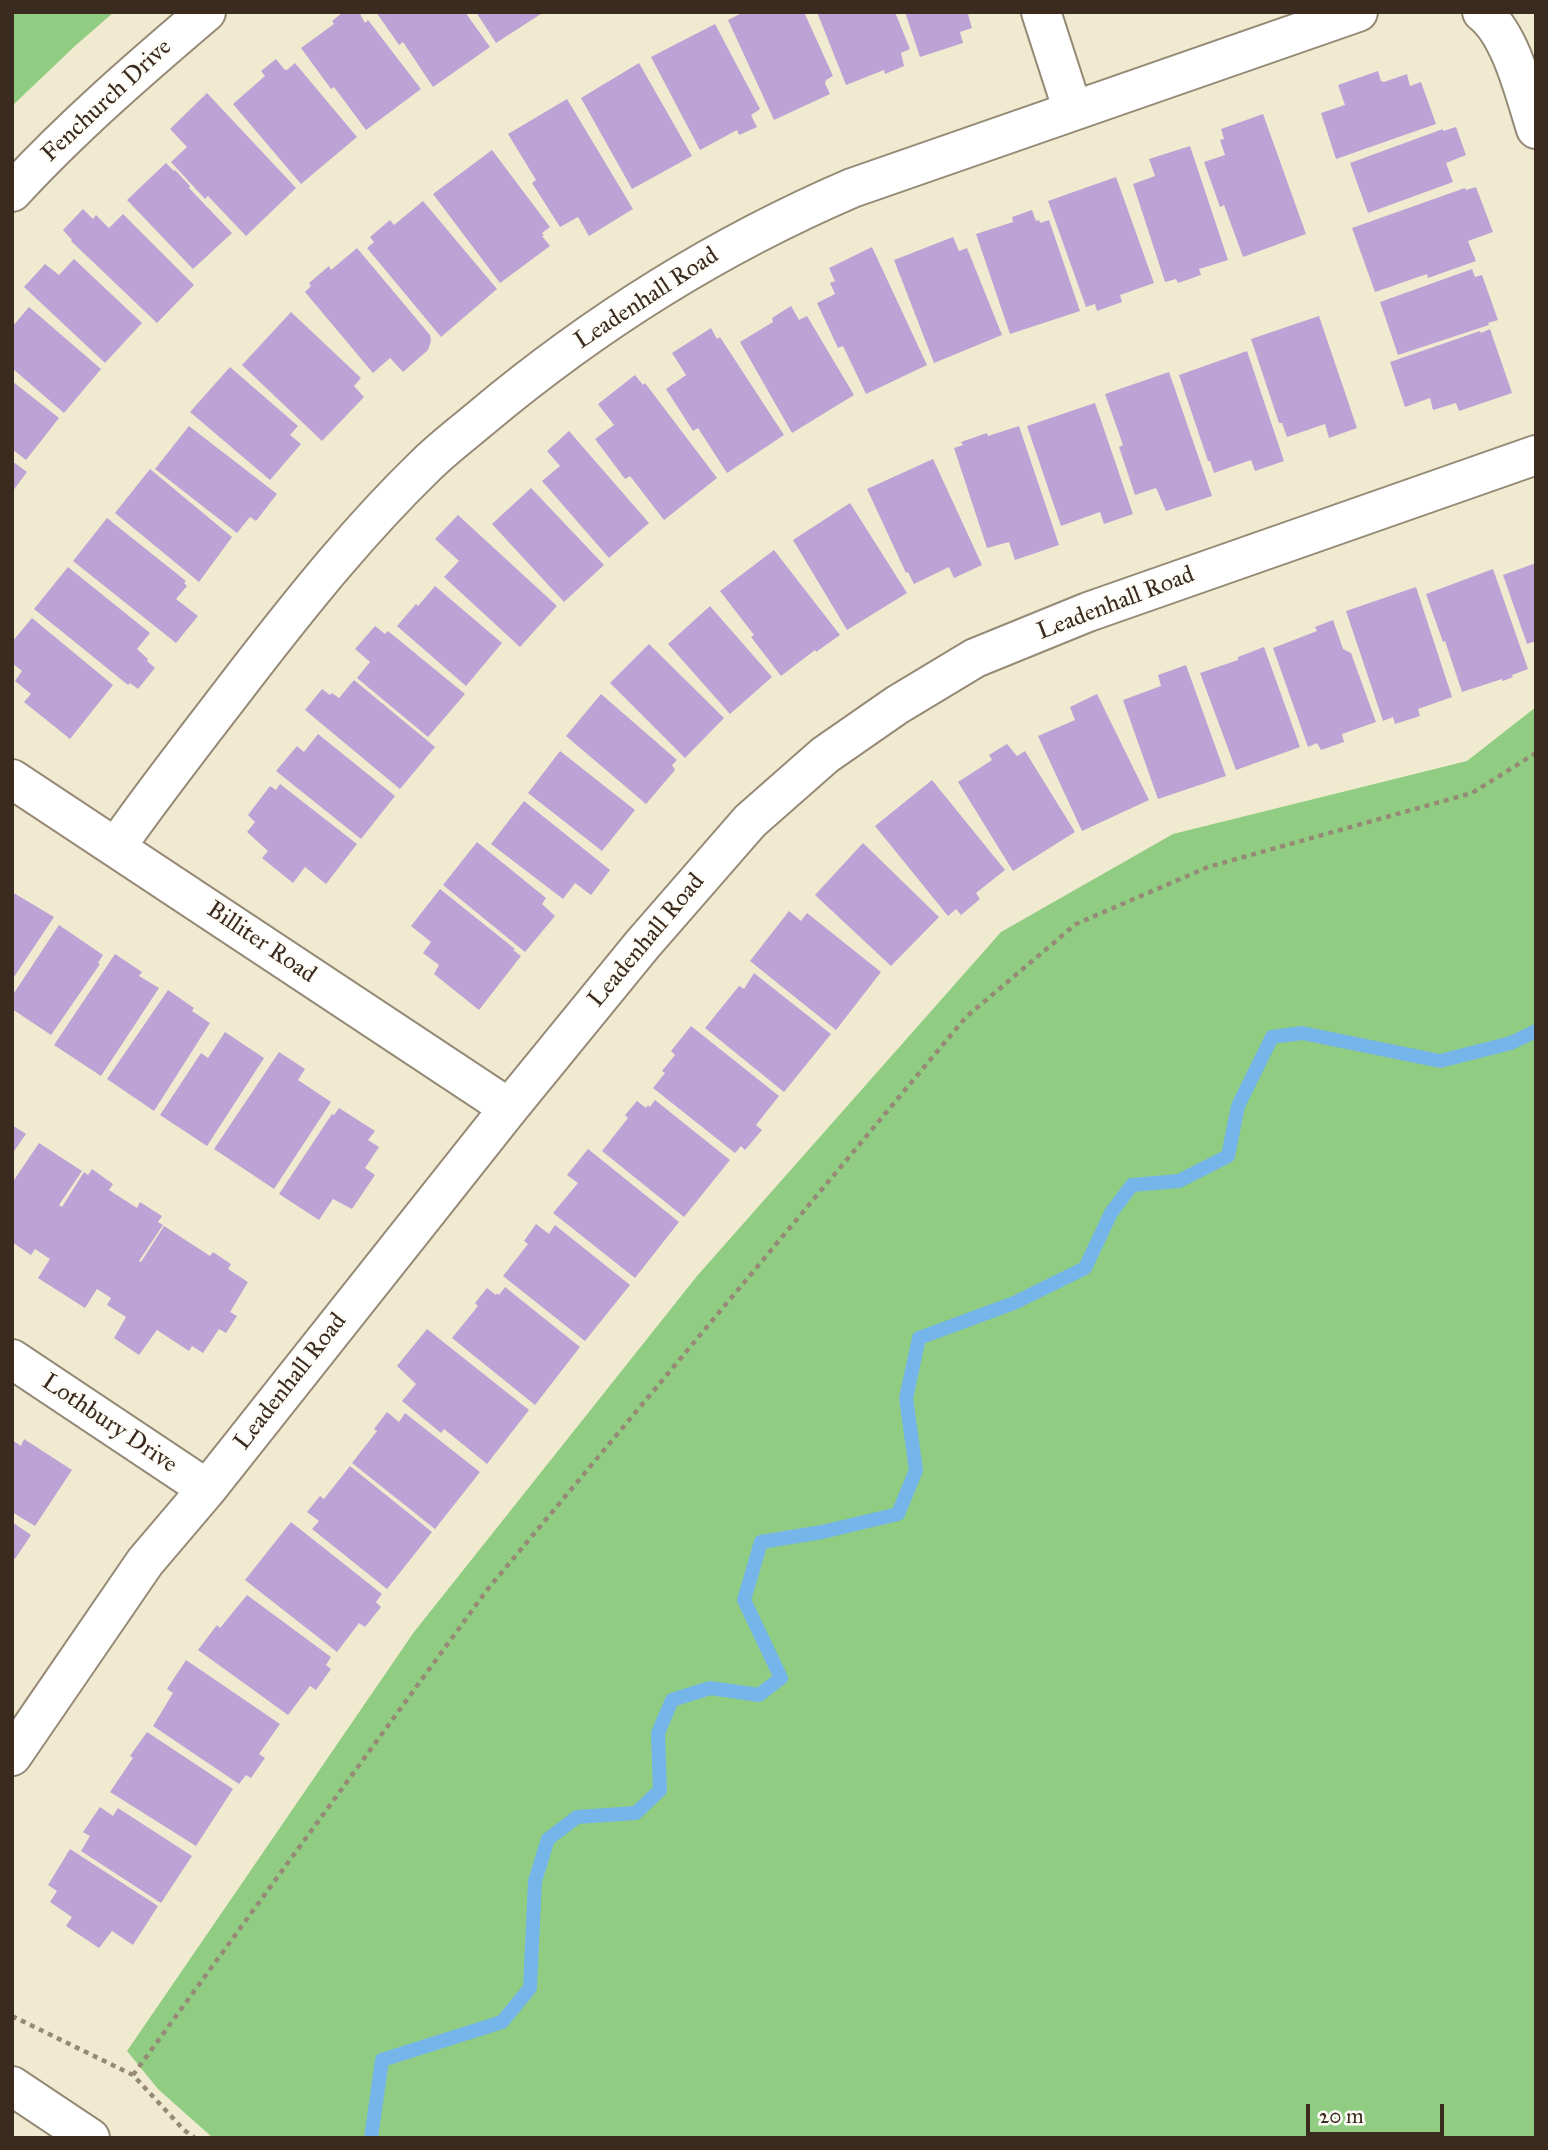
<!DOCTYPE html>
<html>
<head>
<meta charset="utf-8">
<style>
	body { margin:0 }
	#map { position:relative; width:1548px; height:2150px; overflow:hidden; background:#f0ead0; font-family:"IM FELL Great Primer",serif }
	canvas { display:block }
	.frame { position:absolute; inset:0; border:14px solid #3b2a1e; pointer-events:none }
	.scale { position:absolute; left:1306px; top:2104px; width:138px; height:32px; box-sizing:border-box; border:4px solid #3b2a1e; border-top:0; padding-left:9px; font-size:21px; line-height:24px; white-space:nowrap; color:#3b2a1e; -webkit-text-stroke:5px #fdfcf7; paint-order:stroke }
</style>
</head>
<body>
<div id="map">
<canvas width="1548" height="2150"></canvas>
<div class="frame"></div>
<div class="scale">20 m</div>
</div>
<script>
const ctx = document.querySelector('canvas').getContext('2d');
ctx.lineJoin = 'round';
function paint(path, color) {
  ctx.fillStyle = color;
  ctx.fill(path, 'evenodd');
}
function strokePath(path, color, width, dash) {
  ctx.strokeStyle = color;
  ctx.lineWidth = width;
  ctx.lineCap = dash ? 'butt' : 'round';
  ctx.setLineDash(dash || []);
  ctx.stroke(path);
}
function label(font, color, halo, rows, align = 'center') {
  ctx.font = font + ' "IM FELL Great Primer",serif';
  ctx.lineWidth = 5;
  ctx.setLineDash([]);
  ctx.textBaseline = 'middle';
  ctx.strokeStyle = halo;
  ctx.fillStyle = color;
  for (const [text, x, y, turn = 0] of rows) {
    ctx.save();
    ctx.translate(x, y);
    ctx.rotate((+turn || 0) * Math.PI / 180);
    ctx.textAlign = isNaN(turn) ? turn : align;
    if (halo) ctx.strokeText(text, 0, 0);
    ctx.fillText(text, 0, 0);
    ctx.restore();
  }
}
paint(new Path2D(`
	M 12,12 L 114,12 L 75,46 L 12,106 Z
	M 1536,707 L 1536,2138 L 213,2138 L 158,2089 L 127,2051 L 414,1632 L 697,1276 L 1001,932 L 1173,834 L 1467,761 Z`), '#90cd82');
strokePath(new Path2D(`
	M 371,2138 L 382,2060 L 502,2022 L 530,1988 L 535,1881 L 548,1839 L 577,1817 L 636,1813 L 660,1790 L 658,1733 L 672,1700 L 710,1688 L 759,1695 L 781,1678 L 744,1600 L 761,1542 L 822,1532 L 898,1514 L 916,1470 L 906,1398 L 919,1338 L 1014,1303 L 1085,1268 L 1111,1213 L 1132,1185 L 1179,1181 L 1228,1156 L 1238,1106 L 1272,1037 L 1302,1033 L 1440,1061 L 1511,1043 L 1536,1031`), '#76b5e9', 14);
paint(new Path2D(`
	M 343,12 L 359,12 L 365,23 L 368,20 L 421,89 L 366,130 L 334,87 L 331,89 L 301,48 L 334,24 L 332,21 Z
	M 376,12 L 465,12 L 490,47 L 433,87 L 403,42 L 399,45 Z
	M 476,12 L 544,12 L 496,43 Z
	M 744,12 L 804,12 L 833,76 L 826,80 L 825,83 L 830,94 L 774,120 L 728,20 Z
	M 817,12 L 895,12 L 910,49 L 901,53 L 904,66 L 885,74 L 884,70 L 846,85 Z
	M 905,12 L 972,12 L 968,14 L 972,28 L 960,32 L 963,43 L 920,57 Z
	M 715,24 L 760,109 L 751,115 L 757,127 L 739,135 L 737,130 L 700,150 L 651,57 Z
	M 276,59 L 284,69 L 287,70 L 295,63 L 357,137 L 301,184 L 233,104 L 265,76 L 261,71 Z
	M 639,63 L 692,156 L 632,189 L 581,98 Z
	M 1378,71 L 1381,81 L 1384,82 L 1407,74 L 1410,86 L 1421,82 L 1436,124 L 1336,159 L 1321,113 L 1345,105 L 1338,85 Z
	M 207,93 L 296,188 L 246,236 L 208,196 L 205,199 L 171,162 L 187,147 L 170,129 Z
	M 567,99 L 633,209 L 589,236 L 578,217 L 560,227 L 532,183 L 536,180 L 508,134 Z
	M 1263,114 L 1306,234 L 1243,257 L 1224,205 L 1220,207 L 1204,162 L 1225,155 L 1220,140 L 1224,139 L 1221,129 Z
	M 1456,127 L 1466,155 L 1446,163 L 1453,182 L 1368,213 L 1350,163 L 1443,129 L 1443,131 Z
	M 1190,146 L 1228,260 L 1199,269 L 1201,275 L 1178,283 L 1176,279 L 1165,282 L 1133,184 L 1155,176 L 1149,159 Z
	M 492,150 L 550,227 L 542,233 L 544,235 L 542,236 L 550,246 L 500,283 L 433,194 Z
	M 166,163 L 174,171 L 175,170 L 190,186 L 189,188 L 232,233 L 193,269 L 127,200 Z
	M 1116,177 L 1154,283 L 1120,295 L 1122,302 L 1097,311 L 1095,304 L 1086,307 L 1048,201 Z
	M 1476,187 L 1493,232 L 1468,241 L 1476,261 L 1428,278 L 1427,274 L 1375,292 L 1352,228 L 1465,188 L 1466,190 Z
	M 423,201 L 497,289 L 441,337 L 367,248 L 374,242 L 370,237 L 390,220 L 394,225 Z
	M 83,209 L 93,219 L 96,215 L 109,228 L 123,214 L 194,285 L 157,323 L 71,241 L 72,240 L 63,230 Z
	M 1032,210 L 1036,221 L 1039,220 L 1040,223 L 1049,220 L 1080,311 L 1010,334 L 976,234 L 1013,222 L 1012,217 Z
	M 953,237 L 959,251 L 967,248 L 1002,335 L 934,363 L 894,260 Z
	M 872,247 L 927,365 L 866,394 L 843,346 L 838,348 L 817,303 L 835,294 L 830,283 L 835,281 L 829,268 Z
	M 357,248 L 430,335 L 431,341 L 428,350 L 403,372 L 390,358 L 373,373 L 305,292 L 311,286 L 309,283 L 329,266 L 331,270 Z
	M 74,259 L 142,323 L 105,363 L 24,287 L 45,264 L 59,275 Z
	M 1472,269 L 1475,277 L 1482,275 L 1498,320 L 1488,323 L 1489,325 L 1398,355 L 1380,302 Z
	M 791,306 L 799,320 L 807,316 L 854,395 L 792,433 L 740,342 L 773,322 L 772,318 Z
	M 29,307 L 101,369 L 64,413 L 12,368 L 12,327 Z
	M 291,312 L 361,378 L 354,386 L 364,397 L 322,441 L 242,365 Z
	M 1319,316 L 1357,428 L 1329,438 L 1325,424 L 1287,437 L 1282,423 L 1279,423 L 1251,339 Z
	M 711,328 L 717,339 L 720,337 L 784,435 L 727,473 L 698,428 L 693,431 L 666,389 L 686,375 L 672,353 Z
	M 1490,329 L 1512,393 L 1459,411 L 1456,403 L 1433,410 L 1430,398 L 1405,407 L 1390,362 L 1480,331 L 1481,333 Z
	M 1247,351 L 1284,461 L 1255,471 L 1251,460 L 1214,473 L 1210,461 L 1208,461 L 1179,375 Z
	M 230,367 L 298,426 L 290,435 L 301,444 L 270,480 L 190,412 Z
	M 1169,372 L 1212,496 L 1166,511 L 1156,488 L 1135,495 L 1119,447 L 1123,445 L 1105,394 Z
	M 635,375 L 643,385 L 645,383 L 717,478 L 664,520 L 630,476 L 625,479 L 595,439 L 614,425 L 598,404 Z
	M 12,381 L 59,418 L 26,460 L 12,449 Z
	M 1095,403 L 1133,514 L 1104,524 L 1100,512 L 1061,526 L 1027,426 Z
	M 189,426 L 277,494 L 256,521 L 250,517 L 237,533 L 155,469 Z
	M 1019,426 L 1059,545 L 1015,560 L 1009,542 L 987,548 L 954,448 L 963,445 L 961,442 L 987,433 L 988,436 Z
	M 569,431 L 649,523 L 609,558 L 542,481 L 560,466 L 547,451 Z
	M 933,459 L 982,565 L 954,578 L 949,567 L 914,584 L 908,572 L 906,573 L 867,489 Z
	M 12,461 L 27,472 L 12,492 Z
	M 150,469 L 232,537 L 199,582 L 115,513 Z
	M 531,488 L 604,565 L 564,602 L 492,524 Z
	M 850,503 L 907,593 L 847,630 L 793,540 Z
	M 458,515 L 557,606 L 520,647 L 444,577 L 459,561 L 435,539 Z
	M 107,518 L 186,581 L 184,583 L 187,586 L 176,599 L 198,616 L 176,643 L 73,561 Z
	M 774,550 L 840,635 L 816,652 L 815,650 L 781,676 L 751,637 L 754,635 L 720,591 Z
	M 1536,563 L 1536,641 L 1527,644 L 1503,575 Z
	M 68,567 L 150,633 L 137,649 L 148,659 L 147,661 L 155,668 L 138,689 L 130,683 L 128,685 L 34,609 Z
	M 1493,569 L 1528,669 L 1512,675 L 1513,677 L 1503,681 L 1502,679 L 1462,692 L 1445,641 L 1443,642 L 1426,594 Z
	M 435,586 L 502,643 L 466,686 L 397,626 L 416,604 L 418,606 Z
	M 1416,587 L 1452,697 L 1418,709 L 1420,716 L 1395,724 L 1393,717 L 1383,721 L 1346,611 Z
	M 710,606 L 772,677 L 730,714 L 668,644 Z
	M 32,618 L 113,685 L 70,739 L 24,702 L 31,694 L 15,681 L 22,671 L 12,663 L 12,642 Z
	M 1333,620 L 1343,649 L 1351,653 L 1376,722 L 1342,734 L 1344,742 L 1321,750 L 1317,743 L 1308,747 L 1273,648 L 1317,631 L 1315,627 Z
	M 375,626 L 385,634 L 388,631 L 465,694 L 428,737 L 357,678 L 370,662 L 355,649 Z
	M 649,644 L 724,718 L 685,758 L 610,683 Z
	M 1264,647 L 1300,747 L 1236,770 L 1200,673 L 1238,660 L 1238,657 Z
	M 1186,665 L 1226,776 L 1158,799 L 1123,700 L 1161,686 L 1158,675 Z
	M 354,680 L 435,747 L 400,789 L 305,710 L 322,689 L 330,695 L 332,693 L 339,698 Z
	M 601,694 L 677,760 L 672,765 L 675,770 L 646,804 L 566,736 Z
	M 1097,694 L 1149,800 L 1082,831 L 1038,736 L 1075,720 L 1070,707 Z
	M 318,734 L 395,796 L 361,839 L 276,771 L 297,746 L 304,752 Z
	M 1007,744 L 1017,756 L 1025,751 L 1075,832 L 1013,871 L 958,782 L 992,760 L 989,755 Z
	M 560,751 L 635,810 L 602,851 L 528,793 Z
	M 932,780 L 1005,870 L 976,893 L 980,899 L 961,915 L 956,909 L 948,916 L 875,826 Z
	M 280,784 L 357,844 L 326,884 L 305,867 L 293,883 L 262,858 L 268,851 L 247,832 L 255,822 L 248,815 L 270,786 L 276,790 Z
	M 524,801 L 610,870 L 591,895 L 575,883 L 563,899 L 491,844 Z
	M 477,842 L 546,898 L 542,904 L 555,916 L 525,952 L 443,885 Z
	M 863,843 L 939,917 L 891,966 L 815,895 Z
	M 440,889 L 515,949 L 513,950 L 521,956 L 479,1010 L 434,974 L 439,965 L 423,953 L 431,942 L 411,926 Z
	M 12,892 L 54,917 L 12,980 Z
	M 789,911 L 801,921 L 807,913 L 881,972 L 836,1030 L 750,961 Z
	M 59,925 L 103,955 L 98,963 L 100,964 L 51,1035 L 12,1009 L 12,996 Z
	M 115,954 L 142,972 L 139,976 L 159,988 L 101,1076 L 54,1045 Z
	M 754,973 L 831,1034 L 784,1092 L 705,1028 L 739,986 L 744,989 Z
	M 168,990 L 194,1008 L 192,1011 L 210,1023 L 154,1111 L 107,1079 Z
	M 691,1026 L 779,1096 L 756,1125 L 762,1130 L 745,1150 L 741,1146 L 735,1153 L 653,1088 L 665,1073 L 662,1071 L 675,1055 L 671,1051 Z
	M 225,1032 L 264,1058 L 207,1146 L 160,1115 L 201,1053 L 208,1058 Z
	M 279,1052 L 305,1069 L 298,1080 L 331,1102 L 274,1189 L 214,1149 Z
	M 655,1100 L 730,1160 L 684,1217 L 602,1151 L 628,1118 L 625,1115 L 637,1101 L 646,1108 L 648,1105 L 650,1107 Z
	M 339,1108 L 375,1131 L 368,1140 L 379,1147 L 365,1168 L 375,1175 L 352,1209 L 333,1199 L 319,1220 L 279,1194 L 332,1114 L 334,1115 Z
	M 12,1125 L 26,1134 L 12,1154 Z
	M 39,1143 L 82,1171 L 59,1205 L 62,1207 L 84,1172 L 88,1175 L 92,1169 L 113,1184 L 109,1190 L 137,1208 L 140,1202 L 162,1216 L 158,1222 L 163,1225 L 139,1261 L 141,1262 L 164,1226 L 210,1256 L 213,1252 L 231,1264 L 228,1269 L 248,1282 L 230,1312 L 237,1316 L 226,1333 L 219,1329 L 203,1353 L 192,1346 L 189,1351 L 157,1330 L 139,1355 L 114,1338 L 126,1317 L 107,1305 L 111,1298 L 97,1289 L 85,1308 L 38,1278 L 50,1259 L 35,1249 L 31,1255 L 12,1242 L 12,1183 Z
	M 588,1149 L 679,1222 L 635,1278 L 553,1213 L 578,1183 L 567,1175 Z
	M 536,1224 L 549,1234 L 555,1225 L 630,1285 L 585,1341 L 503,1276 L 528,1244 L 524,1241 Z
	M 505,1287 L 580,1347 L 535,1405 L 452,1338 L 478,1306 L 475,1303 L 487,1288 L 496,1295 L 497,1293 L 499,1295 Z
	M 427,1329 L 529,1410 L 487,1464 L 444,1429 L 441,1433 L 402,1401 L 416,1384 L 397,1366 Z
	M 387,1412 L 399,1422 L 405,1413 L 480,1472 L 435,1529 L 352,1463 L 377,1431 L 374,1429 Z
	M 24,1439 L 72,1470 L 35,1526 L 12,1512 L 12,1440 L 21,1446 Z
	M 350,1466 L 432,1532 L 387,1589 L 312,1529 L 319,1521 L 307,1512 L 320,1496 L 324,1499 Z
	M 12,1522 L 31,1535 L 15,1559 L 14,1558 L 12,1560 Z
	M 291,1522 L 382,1594 L 376,1602 L 381,1607 L 365,1627 L 359,1623 L 337,1652 L 245,1580 Z
	M 247,1595 L 331,1657 L 326,1665 L 331,1669 L 316,1690 L 310,1686 L 288,1715 L 198,1650 L 217,1625 L 220,1628 Z
	M 186,1660 L 280,1724 L 259,1754 L 265,1758 L 251,1778 L 246,1775 L 239,1784 L 153,1726 L 173,1693 L 167,1689 Z
	M 147,1732 L 233,1789 L 196,1846 L 110,1792 L 133,1758 L 130,1756 Z
	M 100,1807 L 113,1816 L 118,1808 L 192,1856 L 161,1903 L 81,1851 L 90,1836 L 83,1832 Z
	M 70,1849 L 158,1906 L 133,1945 L 112,1931 L 99,1948 L 66,1926 L 72,1917 L 50,1902 L 57,1891 L 48,1885 Z`), '#bda3d5');
const minor = new Path2D(`
	M 1041,12 L 1073,111
	M 1482,12 C 1511,34 1525,95 1536,129
	M 12,192 C 72,127 139,69 206,12
	M 12,779 L 509,1108
	M 116,847 C 158,787 204,729 249,670 C 304,599 360,529 425,466 C 442,449 462,434 481,418 C 593,324 717,246 852,188 L 1358,12
	M 12,1359 L 207,1489
	M 12,1756 L 145,1562 L 207,1489 L 509,1108 L 642,945 L 750,821 L 825,755 L 897,705 L 975,658 L 1088,612 L 1536,455`);
const secondary = new Path2D(`
	M 12,2086 L 90,2138`);
strokePath(minor, '#968a77', 42);
strokePath(secondary, '#968a77', 42);
strokePath(new Path2D(`
	M 12,2016 L 133,2075 L 184,2130 L 195,2138
	M 133,2075 L 487,1590 L 966,1017 L 1076,924 L 1208,867 L 1472,793 L 1536,753`), '#968a77', 4.5, [5, 5]);
strokePath(minor, '#fff', 38);
strokePath(secondary, '#fff', 38);
label('24px', '#3b2a1e', '#fdfcf7', [
	["Fenchurch Drive",107,101,-43],
	["Leadenhall Road",647,299,-33],
	["Leadenhall Road",1116,604,-21],
	["Leadenhall Road",647,941,-50],
	["Billiter Road",261,943,34],
	["Leadenhall Road",291,1382,-52],
	["Lothbury Drive",109,1424,34]
]);
</script>
</body>
</html>
